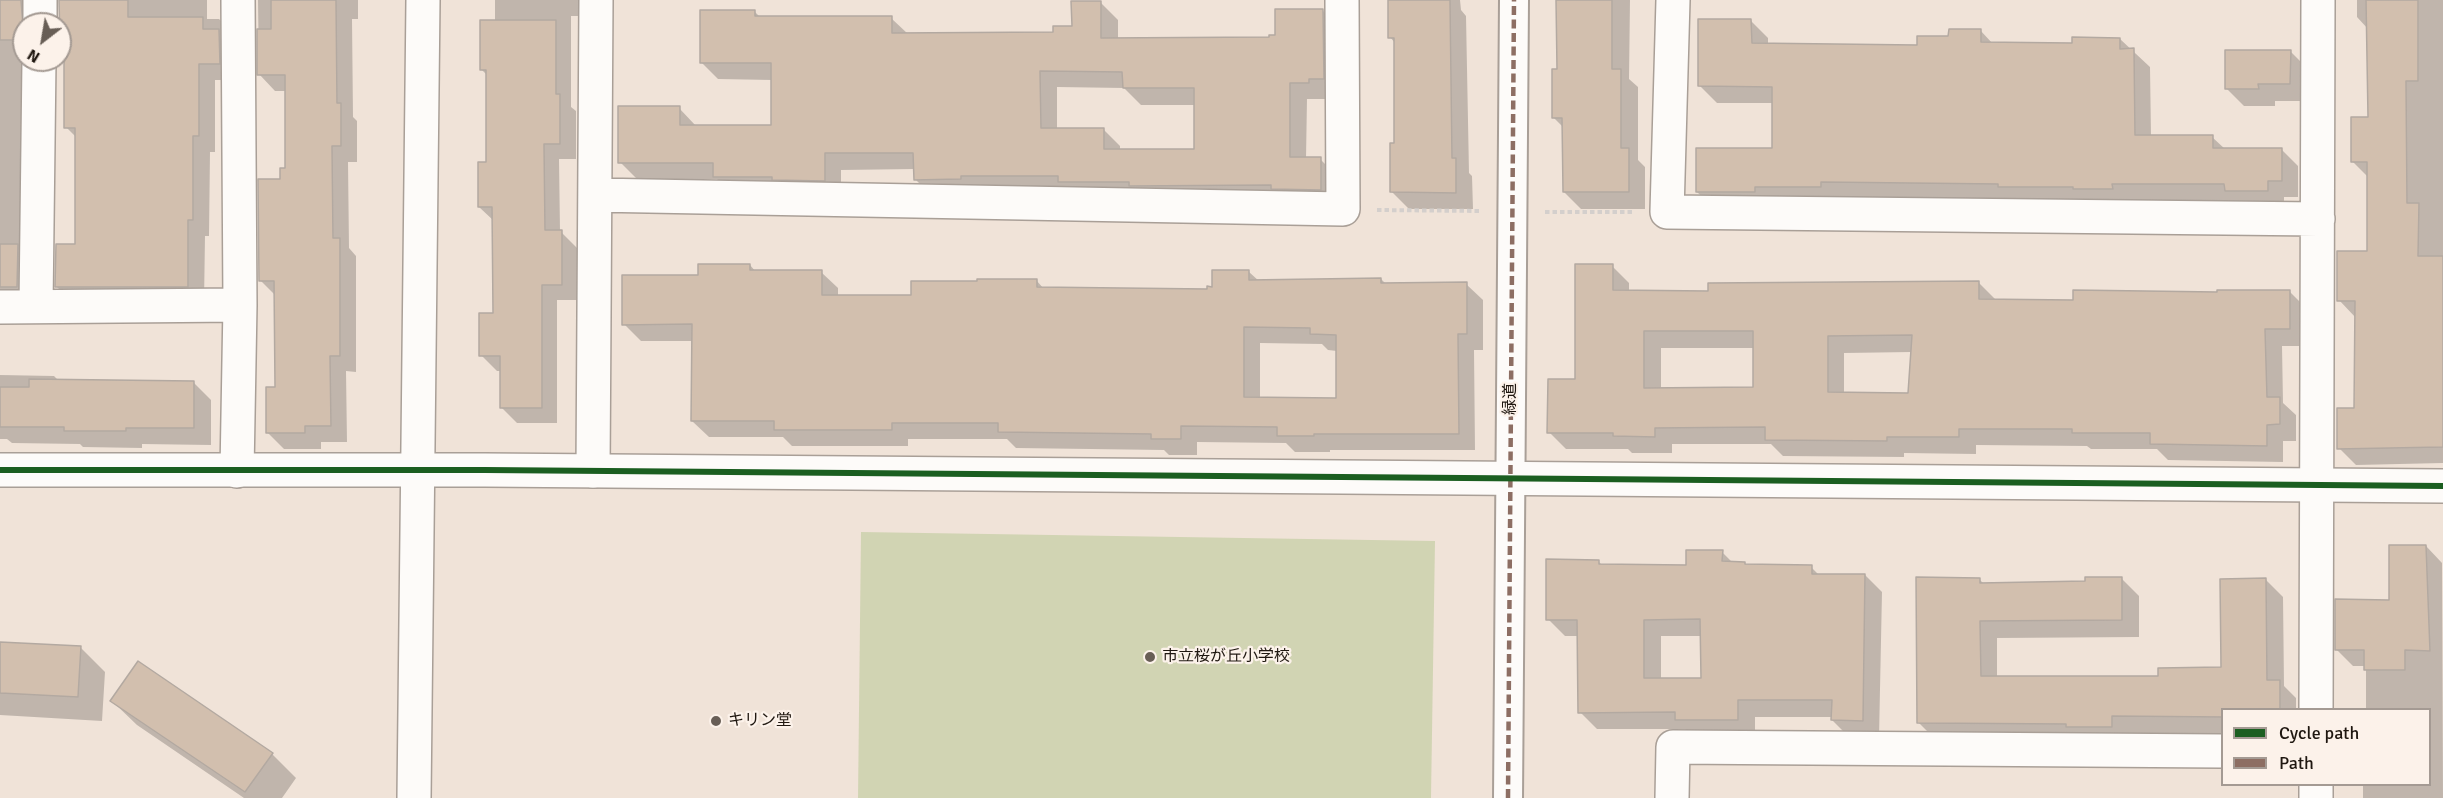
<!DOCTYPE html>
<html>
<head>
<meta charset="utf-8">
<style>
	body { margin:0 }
	#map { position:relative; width:2443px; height:798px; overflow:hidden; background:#f0e3d8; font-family:Signika,sans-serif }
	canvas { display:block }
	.legend { position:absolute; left:2221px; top:708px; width:210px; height:78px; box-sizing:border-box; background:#fcf2ea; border:2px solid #a49a93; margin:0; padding:8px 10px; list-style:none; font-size:18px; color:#1f1710 }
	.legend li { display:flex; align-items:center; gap:12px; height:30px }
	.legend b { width:30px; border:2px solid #a49a93 }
	.north { position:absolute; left:12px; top:12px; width:60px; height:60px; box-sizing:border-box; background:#fcf2ea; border:2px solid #a49a93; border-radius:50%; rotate:211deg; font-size:16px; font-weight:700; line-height:24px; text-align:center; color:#1f1710 }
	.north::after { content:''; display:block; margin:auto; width:21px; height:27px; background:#685e56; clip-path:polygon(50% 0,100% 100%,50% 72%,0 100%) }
</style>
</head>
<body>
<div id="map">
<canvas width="2443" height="798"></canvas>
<ul class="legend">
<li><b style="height:8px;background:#1b5e20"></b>Cycle path</li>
<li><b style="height:8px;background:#8d6e63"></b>Path</li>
</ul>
<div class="north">N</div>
</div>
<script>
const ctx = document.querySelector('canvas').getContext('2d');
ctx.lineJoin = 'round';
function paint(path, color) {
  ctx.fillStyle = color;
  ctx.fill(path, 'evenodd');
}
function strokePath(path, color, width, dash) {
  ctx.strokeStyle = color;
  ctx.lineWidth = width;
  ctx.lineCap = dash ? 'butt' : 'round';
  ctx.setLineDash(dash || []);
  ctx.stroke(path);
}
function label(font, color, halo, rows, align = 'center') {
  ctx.font = font + ' Signika,"Noto Sans JP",sans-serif';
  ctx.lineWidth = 4.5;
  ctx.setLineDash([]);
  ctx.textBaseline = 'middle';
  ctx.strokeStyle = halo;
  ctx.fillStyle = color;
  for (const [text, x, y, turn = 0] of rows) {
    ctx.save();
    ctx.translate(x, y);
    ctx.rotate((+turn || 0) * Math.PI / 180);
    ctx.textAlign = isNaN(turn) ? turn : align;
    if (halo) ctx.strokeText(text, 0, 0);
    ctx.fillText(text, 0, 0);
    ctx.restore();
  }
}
paint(new Path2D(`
	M 861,532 L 1435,541 L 1431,798 L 858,798 Z`), '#d1d4b3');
paint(new Path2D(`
	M 0,0 L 49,0 L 24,24 L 24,56 L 21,56 L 21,163 L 34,303 L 0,303 Z
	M 60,0 L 207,0 L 207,19 L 219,19 L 236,35 L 236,80 L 215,80 L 215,152 L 210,152 L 209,236 L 205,236 L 204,303 L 73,303 L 56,286 L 77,246 L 77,138 L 66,127 L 66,55 L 60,49 Z
	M 258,0 L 358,0 L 358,19 L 352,19 L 353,117 L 357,121 L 357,162 L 348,162 L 349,248 L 356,256 L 356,372 L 346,371 L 347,442 L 321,442 L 321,449 L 284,449 L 268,433 L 277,389 L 276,296 L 260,280 L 286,169 L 286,91 L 275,91 L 259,74 Z
	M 495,0 L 583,0 L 583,16 L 571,16 L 571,107 L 576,111 L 576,159 L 559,159 L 560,231 L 577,248 L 577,300 L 557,300 L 557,423 L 517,423 L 501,407 L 501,371 L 497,371 L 481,355 L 494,315 L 494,221 L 479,207 L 487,163 L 487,75 L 481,69 L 495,22 Z
	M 1390,0 L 1460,0 L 1461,10 L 1466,16 L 1469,173 L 1472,176 L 1473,209 L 1409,209 L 1392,192 L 1395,145 L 1395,43 L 1390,37 Z
	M 1558,0 L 1630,0 L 1629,79 L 1638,87 L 1638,160 L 1645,167 L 1645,209 L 1581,209 L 1564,192 L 1564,128 L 1553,117 L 1558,70 Z
	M 2357,0 L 2443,0 L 2443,463 L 2356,465 L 2339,448 L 2356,410 L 2356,318 L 2339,300 L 2369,253 L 2368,177 L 2352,161 L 2369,119 L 2368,29 L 2357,17 Z
	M 1101,3 L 1118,20 L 1118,39 L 1270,38 L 1323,11 L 1340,28 L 1340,96 L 1325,96 L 1325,99 L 1307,99 L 1306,159 L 1320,159 L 1337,176 L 1337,206 L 932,196 L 915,179 L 915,169 L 841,170 L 841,197 L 732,194 L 717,179 L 637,179 L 620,162 L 679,108 L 696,126 L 772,127 L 772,80 L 718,79 L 701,62 L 754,11 L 760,17 L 891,18 L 908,34 L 1055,34 L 1073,28 ZM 1057,87 L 1124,88 L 1141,105 L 1195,105 L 1195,150 L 1120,150 L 1120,146 L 1103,129 L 1057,129 Z
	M 1751,21 L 1768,38 L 1768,45 L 1919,46 L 1980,30 L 1993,44 L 2073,44 L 2120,39 L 2150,67 L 2151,137 L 2212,137 L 2225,149 L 2281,149 L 2298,166 L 2298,197 L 2284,197 L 2284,207 L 2243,208 L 2236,201 L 2129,200 L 2129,206 L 1715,209 L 1697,192 L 1774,149 L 1774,103 L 1717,103 L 1700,86 Z
	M 2290,51 L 2307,68 L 2307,101 L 2275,101 L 2275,106 L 2244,106 L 2227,89 Z
	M 750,265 L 756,272 L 821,272 L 838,288 L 838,296 L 912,297 L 1036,280 L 1044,289 L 1208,290 L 1249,272 L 1259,281 L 1381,279 L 1386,284 L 1466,284 L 1483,300 L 1483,350 L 1474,350 L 1475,450 L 1330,450 L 1330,452 L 1295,452 L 1286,443 L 1197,442 L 1197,455 L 1169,455 L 1164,450 L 1016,448 L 1007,439 L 908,439 L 908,446 L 792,446 L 783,437 L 709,437 L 692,421 L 693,341 L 641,341 L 624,324 L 700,276 ZM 1260,343 L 1322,344 L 1328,350 L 1337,351 L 1337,399 L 1260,399 Z
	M 1612,266 L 1629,283 L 1629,291 L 1709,292 L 1978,282 L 1995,299 L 2074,301 L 2290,292 L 2307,309 L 2307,346 L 2282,346 L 2283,403 L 2296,415 L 2296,441 L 2283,441 L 2283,462 L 2168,460 L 2157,449 L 2091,449 L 2087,446 L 1976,445 L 1976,454 L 1904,453 L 1904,457 L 1783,456 L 1771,444 L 1672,444 L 1672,453 L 1632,453 L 1628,449 L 1566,449 L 1549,432 L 1577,381 ZM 1661,348 L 1754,348 L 1754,389 L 1661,389 ZM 1912,352 L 1910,394 L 1844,394 L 1844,353 Z
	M 0,375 L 54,376 L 59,381 L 194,383 L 211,400 L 211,445 L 142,444 L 142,448 L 83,447 L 80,444 L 12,443 L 7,439 L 0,439 Z
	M 2426,546 L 2442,563 L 2443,798 L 2363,798 L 2363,784 L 2430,784 L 2430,710 L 2366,710 L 2366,666 L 2353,666 L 2336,649 L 2390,601 Z
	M 1722,552 L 1733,563 L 1744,563 L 1747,566 L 1811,567 L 1820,576 L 1865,575 L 1882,592 L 1879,738 L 1849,737 L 1832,720 L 1833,717 L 1755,717 L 1755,737 L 1693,737 L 1685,729 L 1597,729 L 1580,712 L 1579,636 L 1565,636 L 1548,619 L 1598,561 L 1603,566 L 1687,567 ZM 1661,636 L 1702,636 L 1702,679 L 1661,679 Z
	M 1979,579 L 1984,584 L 2087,583 L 2122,579 L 2139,596 L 2139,637 L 1997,638 L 1997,678 L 2160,678 L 2222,669 L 2266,580 L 2283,597 L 2284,686 L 2296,698 L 2296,710 L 2222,710 L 2222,733 L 2129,733 L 2128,744 L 1936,740 L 1919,723 Z
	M 0,643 L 80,647 L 105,672 L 102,721 L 0,715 Z
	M 112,701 L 272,754 L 296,778 L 282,798 L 244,798 L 137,725 Z`), '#0003');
const building = new Path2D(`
	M 0,0 L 21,0 L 24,40 L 0,40 Z
	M 59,0 L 128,0 L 128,17 L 203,17 L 203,29 L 219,29 L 220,64 L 199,64 L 199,136 L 193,136 L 193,220 L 188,220 L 188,287 L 55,287 L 56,244 L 75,244 L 75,128 L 64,128 L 64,40 L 60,40 Z
	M 271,0 L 336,0 L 337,103 L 341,103 L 341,146 L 332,146 L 333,238 L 340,238 L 340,356 L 330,356 L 331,426 L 305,426 L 305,433 L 266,433 L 266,387 L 275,387 L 274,281 L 259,281 L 258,179 L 280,179 L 280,168 L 285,168 L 285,75 L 257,75 L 257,29 L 271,29 Z
	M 1388,0 L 1450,0 L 1452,158 L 1456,158 L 1456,193 L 1390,192 L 1390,143 L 1394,143 L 1394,38 L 1388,38 Z
	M 1556,0 L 1612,0 L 1612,69 L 1621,69 L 1621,148 L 1629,148 L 1629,192 L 1563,192 L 1562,118 L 1552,118 L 1552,69 L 1557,69 Z
	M 2366,0 L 2418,0 L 2418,81 L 2406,81 L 2407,203 L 2419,203 L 2418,256 L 2443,256 L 2443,447 L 2337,449 L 2337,408 L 2354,408 L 2355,301 L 2337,301 L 2337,251 L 2367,251 L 2367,162 L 2351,162 L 2351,117 L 2368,117 Z
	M 1071,1 L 1101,1 L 1101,38 L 1269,37 L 1269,35 L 1275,35 L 1275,9 L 1323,9 L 1324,79 L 1309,79 L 1309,83 L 1290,83 L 1290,157 L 1321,157 L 1321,190 L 1271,189 L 1271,185 L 1129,186 L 1129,182 L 1058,182 L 1058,176 L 961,176 L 961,179 L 914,180 L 913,153 L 825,153 L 825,181 L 772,180 L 772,177 L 713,177 L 713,163 L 618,163 L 618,106 L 680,106 L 680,125 L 771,125 L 771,63 L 700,63 L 700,10 L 755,10 L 755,16 L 892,16 L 892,33 L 1053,32 L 1053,26 L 1072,26 ZM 1040,71 L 1122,72 L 1123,88 L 1194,88 L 1194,149 L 1104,149 L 1104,128 L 1041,128 Z
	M 1698,19 L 1751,19 L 1752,43 L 1917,45 L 1917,36 L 1948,36 L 1949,29 L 1981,29 L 1981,42 L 2072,43 L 2072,37 L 2120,38 L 2120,49 L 2134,48 L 2135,135 L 2213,135 L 2213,148 L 2282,148 L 2282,181 L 2268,181 L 2268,191 L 2225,191 L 2224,184 L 2112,184 L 2113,189 L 2073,189 L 2073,187 L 1998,187 L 1998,184 L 1821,182 L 1821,187 L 1755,187 L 1755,192 L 1696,192 L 1696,148 L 1772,148 L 1772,87 L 1698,86 Z
	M 480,20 L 556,20 L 556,94 L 560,94 L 560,144 L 544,144 L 545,230 L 562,230 L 562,285 L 542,285 L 542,408 L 500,408 L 500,356 L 479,356 L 479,313 L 493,313 L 492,207 L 478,207 L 478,162 L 486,162 L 486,70 L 480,70 Z
	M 2225,50 L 2291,50 L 2290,84 L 2258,84 L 2259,89 L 2225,89 Z
	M 0,244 L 18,244 L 17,287 L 0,287 Z
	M 698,264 L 750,264 L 750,270 L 822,270 L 822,295 L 911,295 L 911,281 L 977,281 L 977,279 L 1037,279 L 1037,287 L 1207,289 L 1207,286 L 1212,287 L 1212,270 L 1249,270 L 1249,280 L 1381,278 L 1381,283 L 1467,282 L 1467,334 L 1458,334 L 1459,434 L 1314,434 L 1314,436 L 1277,436 L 1277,427 L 1181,426 L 1181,439 L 1151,439 L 1151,434 L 998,432 L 998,423 L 892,423 L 892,430 L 774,430 L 774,421 L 691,421 L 692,324 L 622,325 L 622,275 L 698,275 ZM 1244,327 L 1310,328 L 1310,334 L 1336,335 L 1336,398 L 1244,397 Z
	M 1575,264 L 1613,264 L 1613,290 L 1708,291 L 1708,283 L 1979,281 L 1979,299 L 2073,300 L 2073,290 L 2217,292 L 2217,290 L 2290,290 L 2290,329 L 2265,329 L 2267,397 L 2280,397 L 2280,424 L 2267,425 L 2267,446 L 2150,444 L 2150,433 L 2072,433 L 2072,429 L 1959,429 L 1959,437 L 1887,437 L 1887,441 L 1765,440 L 1765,427 L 1655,428 L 1655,437 L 1613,436 L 1613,433 L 1547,433 L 1548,379 L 1575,379 ZM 1644,331 L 1753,331 L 1753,387 L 1644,388 ZM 1912,335 L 1908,393 L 1828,392 L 1828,336 Z
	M 29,379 L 194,381 L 194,428 L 126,428 L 126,431 L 64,431 L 64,427 L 0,427 L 0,387 L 29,387 Z
	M 2389,545 L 2426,545 L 2430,651 L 2405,650 L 2405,670 L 2364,670 L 2364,650 L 2335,650 L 2335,599 L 2389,600 Z
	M 1686,550 L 1723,550 L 1722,561 L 1745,562 L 1745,564 L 1812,565 L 1812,574 L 1865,574 L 1863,721 L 1831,720 L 1832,700 L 1738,700 L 1738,720 L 1675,720 L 1675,712 L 1578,713 L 1577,620 L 1546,620 L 1546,559 L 1599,560 L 1599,564 L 1686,565 ZM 1700,619 L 1701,678 L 1644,678 L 1644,620 Z
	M 1916,577 L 1980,578 L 1980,583 L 2085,581 L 2085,577 L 2122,577 L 2122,620 L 1980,621 L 1981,676 L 2158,676 L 2158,668 L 2221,667 L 2220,579 L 2266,578 L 2267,680 L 2280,680 L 2280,710 L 2223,710 L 2223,717 L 2112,716 L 2112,727 L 2066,727 L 2066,724 L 1917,723 Z
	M 0,642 L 81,646 L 78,697 L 0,693 Z
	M 138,661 L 273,753 L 245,792 L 110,701 Z`);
paint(building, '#d2bfae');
strokePath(building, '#b3a9a1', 1.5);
const pedestrian = new Path2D(`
	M 1508,798 L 1514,0`);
const minor = new Path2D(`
	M 1673,0 L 1667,212 L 2318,219
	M 40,24 L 40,0
	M 595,195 L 1343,209 L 1342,0
	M 36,306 L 39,60
	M 0,307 L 240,305
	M 237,471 L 240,305 L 238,0
	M 593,471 L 596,0
	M 2316,710 L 2318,0
	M 1672,798 L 1673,747 L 2222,751
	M 2316,798 L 2316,784`);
const tertiary = new Path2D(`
	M 0,470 L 485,470 L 2443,486
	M 414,798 L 423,0`);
strokePath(pedestrian, '#a99f97', 32);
strokePath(minor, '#a99f97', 36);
strokePath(tertiary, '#a99f97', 36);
strokePath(new Path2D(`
	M 1377,210 L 1481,211
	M 1545,212 L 1634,212`), '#d4cfcc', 4, [4.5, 3]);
strokePath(pedestrian, '#fdfbf9', 28);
strokePath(minor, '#fdfbf9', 33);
strokePath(tertiary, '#fdfbf9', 33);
strokePath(new Path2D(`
	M 1508,798 L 1514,0`), '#8d6e63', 4.5, [9, 4.5]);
strokePath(new Path2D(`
	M 0,470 L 485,470 L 2443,486`), '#1b5e20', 6);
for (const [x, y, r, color] of [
	[1150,657,6,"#685e56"],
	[716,721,6,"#685e56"]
]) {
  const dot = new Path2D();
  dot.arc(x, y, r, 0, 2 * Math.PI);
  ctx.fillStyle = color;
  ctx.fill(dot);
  strokePath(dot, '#fcf2ea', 2);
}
label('16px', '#1f1710', '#fcf2ea', [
	["緑道",1511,399,-90]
]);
label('16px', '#1f1710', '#fcf2ea', [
	["市立桜が丘小学校",1162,657],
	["キリン堂",728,721]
], 'left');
</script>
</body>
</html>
